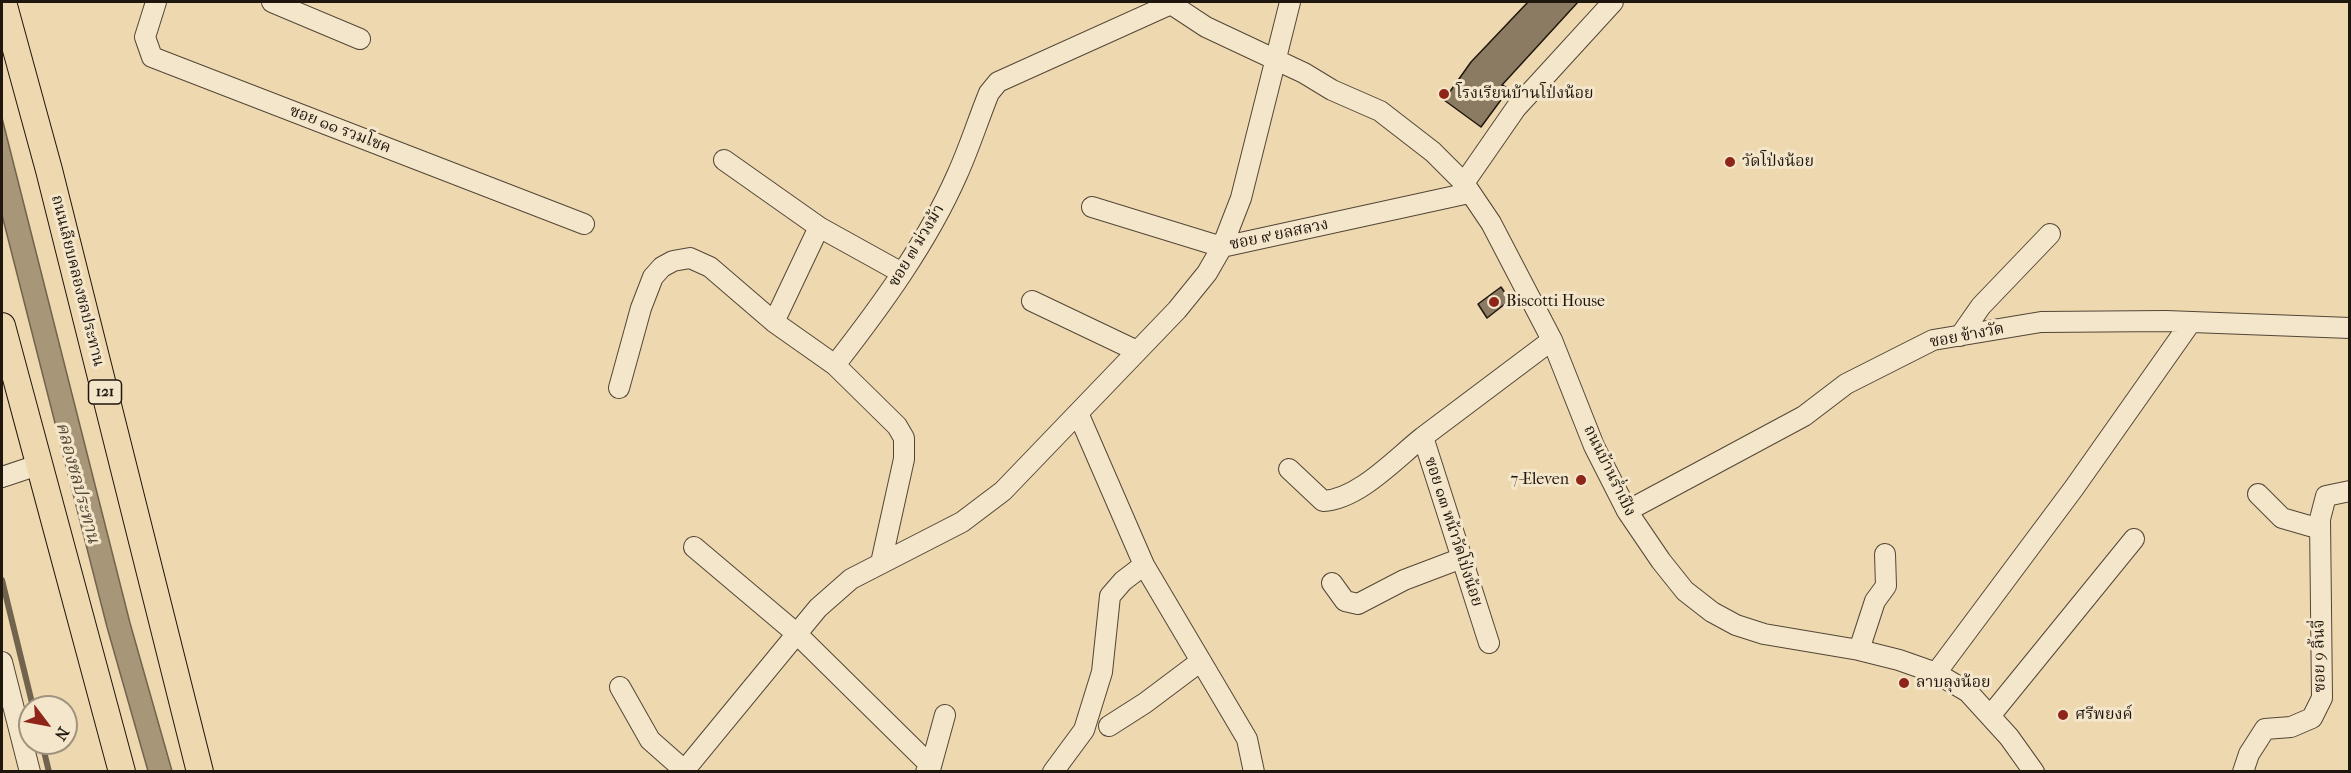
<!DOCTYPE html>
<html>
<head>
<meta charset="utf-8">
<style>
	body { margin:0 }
	#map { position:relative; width:2351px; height:773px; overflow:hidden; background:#eed8af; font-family:"IM FELL French Canon",serif }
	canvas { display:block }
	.frame { position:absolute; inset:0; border:3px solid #1f160e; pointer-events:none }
	.north { position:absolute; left:18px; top:695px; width:60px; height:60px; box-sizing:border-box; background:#f4e6cb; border:2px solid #9f937f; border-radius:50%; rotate:122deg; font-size:16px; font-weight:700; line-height:24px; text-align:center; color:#1f160e }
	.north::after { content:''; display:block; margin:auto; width:21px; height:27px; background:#8f2418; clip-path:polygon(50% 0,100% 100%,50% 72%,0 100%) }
</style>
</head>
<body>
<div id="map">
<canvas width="2351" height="773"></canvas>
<div class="frame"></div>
<div class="north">N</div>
</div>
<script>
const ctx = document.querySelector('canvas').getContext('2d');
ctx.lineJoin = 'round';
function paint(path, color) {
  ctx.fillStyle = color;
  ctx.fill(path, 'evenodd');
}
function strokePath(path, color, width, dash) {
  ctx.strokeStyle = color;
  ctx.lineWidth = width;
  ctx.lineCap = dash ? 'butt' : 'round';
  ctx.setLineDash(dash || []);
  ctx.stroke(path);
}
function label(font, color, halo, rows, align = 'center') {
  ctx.font = font + ' "IM FELL French Canon","Noto Serif Thai",serif';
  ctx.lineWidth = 6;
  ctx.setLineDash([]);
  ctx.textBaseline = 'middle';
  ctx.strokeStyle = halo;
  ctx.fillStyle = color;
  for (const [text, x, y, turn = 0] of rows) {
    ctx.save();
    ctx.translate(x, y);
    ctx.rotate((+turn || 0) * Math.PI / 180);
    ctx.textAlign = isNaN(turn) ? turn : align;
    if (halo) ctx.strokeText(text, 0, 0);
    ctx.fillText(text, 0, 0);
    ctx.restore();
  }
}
const water = new Path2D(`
	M 2,118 L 130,623 L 172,771 L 148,771 L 107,627 L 2,215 Z`);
paint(water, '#a89678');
strokePath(water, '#71634e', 1.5);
strokePath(new Path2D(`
	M 2,580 L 33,707
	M 42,743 L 49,772`), '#71634e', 6);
const building = new Path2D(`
	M 1528,2 L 1578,2 L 1502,85 L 1509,89 L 1481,127 L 1444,100 L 1471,62 Z
	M 1501,287 L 1510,300 L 1487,318 L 1478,304 Z`);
paint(building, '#8b7b62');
strokePath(building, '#1f160e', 1.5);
const minor = new Path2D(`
	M 156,2 L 145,37 L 152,57 L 584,224
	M 272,2 L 360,39
	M 1168,2 L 1206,27 L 1304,73 L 1332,90 L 1380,111 L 1433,152 L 1464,183 L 1491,223 L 1552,340 L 1594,446 L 1627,511 L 1661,561 L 1685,591 L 1712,612 L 1736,625 L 1764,634 L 1859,650 L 1899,660 L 1936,673 L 1968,692 L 2009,737 L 2034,772
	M 724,160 L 819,227
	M 1464,183 L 1516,108 L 1613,2
	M 1092,207 L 1222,247 L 1469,193
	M 1032,301 L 1137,351
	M 774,322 L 819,227 L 902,273
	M 1960,336 L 1981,306 L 2050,234
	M 835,365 C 881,306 927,243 957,175 C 969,149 978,120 989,93 L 998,82 L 1171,4
	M 619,388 L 641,308 L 653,277 L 662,267 L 673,261 L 690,258 L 710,267 L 774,322 L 835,365 L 897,426 L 904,438 L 904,459 L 881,563
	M 1078,413 L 1144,565 L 1247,739 L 1254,772
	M 1289,469 L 1323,501 C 1359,499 1395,459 1423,437
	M 2,477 L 38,465
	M 2258,494 L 2282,518 L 2320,529
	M 1627,511 L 1804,416 L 1846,384 L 1933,340 L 2041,322 L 2166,321 L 2350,328
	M 694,547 L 797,634 L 931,766
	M 1332,583 L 1345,601 L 1358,604 L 1404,580 L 1462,558
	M 1489,643 L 1423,437 L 1552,340
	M 1859,650 L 1875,601 L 1886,586 L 1885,554
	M 2,662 L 30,772
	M 1936,673 L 2074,488 L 2191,322
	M 620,687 L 650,740 L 684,770
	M 1990,716 L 2134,539
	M 1109,726 L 1145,703 L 1201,661
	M 683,772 L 818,608 L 851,579 L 962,522 L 1003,491 L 1177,310 L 1207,273 L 1222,247 L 1241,198 L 1290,2
	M 926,772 L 931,766 L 945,715
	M 1053,772 L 1084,730 L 1102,672 L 1110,596 L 1123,581 L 1144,565
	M 2243,772 L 2249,754 L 2265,729 L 2291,727 L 2312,718 L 2322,698 L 2320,519 L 2326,496 L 2350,491`);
const major = new Path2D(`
	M 3,2 L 49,170 L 200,772
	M 2,326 L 122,772`);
strokePath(minor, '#534636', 22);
strokePath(major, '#1f160e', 28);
strokePath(minor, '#f4e6cb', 20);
strokePath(major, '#eed8af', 26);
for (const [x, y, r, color] of [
	[1444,94,6,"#8f2418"],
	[1730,162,6,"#8f2418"],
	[1494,302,6,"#8f2418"],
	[1581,480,6,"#8f2418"],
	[1904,683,6,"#8f2418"],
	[2063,715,6,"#8f2418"]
]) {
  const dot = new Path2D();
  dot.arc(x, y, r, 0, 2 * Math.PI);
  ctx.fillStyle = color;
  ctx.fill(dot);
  strokePath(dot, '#f4e6cb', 2);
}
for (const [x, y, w] of [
	[105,392,33]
]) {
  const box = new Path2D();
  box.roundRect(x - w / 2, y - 12, w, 24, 4.5);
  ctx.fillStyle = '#f4e6cb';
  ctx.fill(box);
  strokePath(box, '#1f160e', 1.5);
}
label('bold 15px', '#1f160e', null, [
	["121",105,392]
]);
label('16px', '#1f160e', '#f4e6cb', [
	["โรงเรียนบ้านโป่งน้อย",1456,94],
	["วัดโป่งน้อย",1742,162],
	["Biscotti House",1506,302],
	["7-Eleven",1569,480,"right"],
	["ลาบลุงน้อย",1916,683],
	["ศรีพยงค์",2075,715]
], 'left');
label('16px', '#1f160e', '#f4e6cb', [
	["ซอย ๑๑ รวมโชค",340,130,21],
	["ซอย ๙ ยลสลวง",1279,235,-12],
	["ซอย ๗ ม่วงม้า",917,246,-59],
	["ถนนเลียบคลองชลประทาน",77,281,76],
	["ซอย ข้างวัด",1967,336,-11],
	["ถนนบ้านร่ำเปิง",1609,471,64],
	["ซอย ๑๓ หน้าวัดโป่งน้อย",1453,532,72],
	["ซอย 9 ลิ้นจี่",2320,656,-91]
]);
label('italic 18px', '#564938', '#f4e6cb', [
	["คลองชลประทาน",77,483,75]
]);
</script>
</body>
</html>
